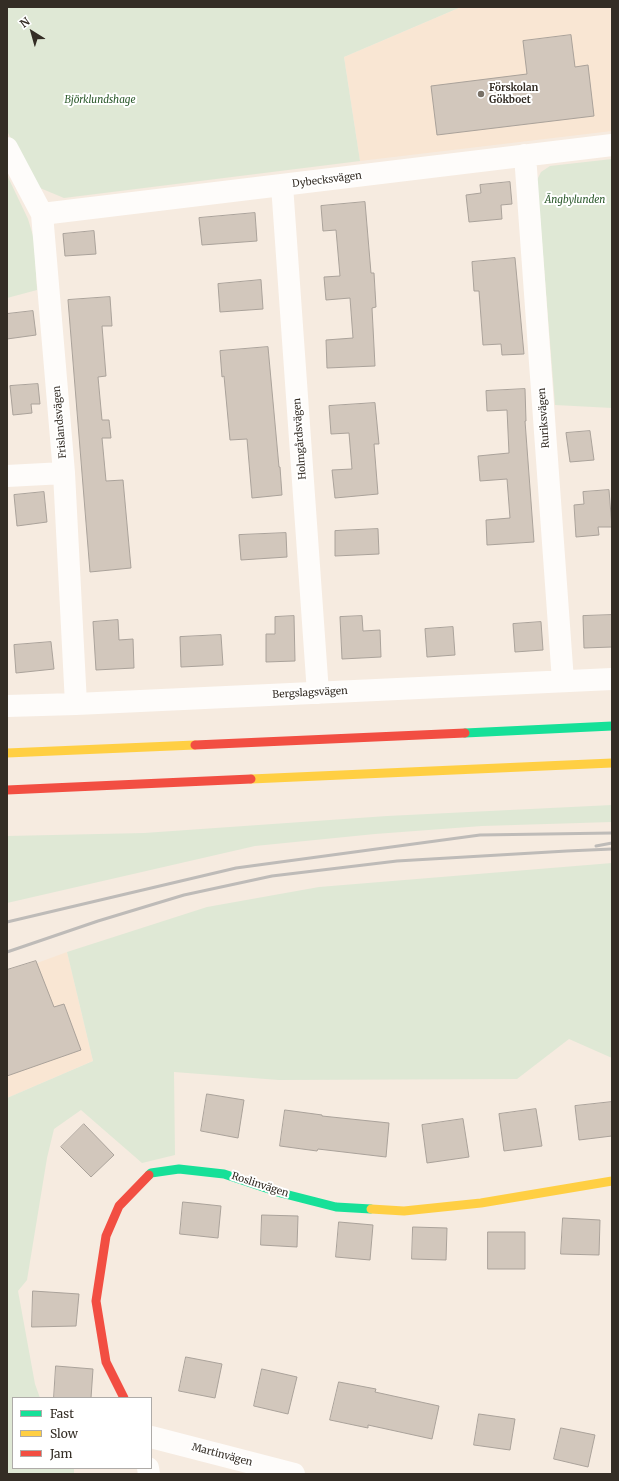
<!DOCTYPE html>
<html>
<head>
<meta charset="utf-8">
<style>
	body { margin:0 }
	#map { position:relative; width:619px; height:1481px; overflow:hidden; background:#f6ebe0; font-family:Merriweather,serif }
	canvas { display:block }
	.frame { position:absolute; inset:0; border:8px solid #342d25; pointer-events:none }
	.legend { position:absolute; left:12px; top:1397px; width:140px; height:72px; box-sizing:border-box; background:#fff; border:1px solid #aeaba8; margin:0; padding:5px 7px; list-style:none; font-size:12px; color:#342d25 }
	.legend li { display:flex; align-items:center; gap:8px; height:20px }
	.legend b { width:20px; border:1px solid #aeaba8 }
	.north { position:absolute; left:12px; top:12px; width:40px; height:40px; -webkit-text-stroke:3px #fff; paint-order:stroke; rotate:323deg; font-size:11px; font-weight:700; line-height:16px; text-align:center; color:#342d25 }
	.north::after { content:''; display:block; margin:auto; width:14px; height:18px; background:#342d25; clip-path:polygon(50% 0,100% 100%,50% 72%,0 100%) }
</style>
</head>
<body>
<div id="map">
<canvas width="619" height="1481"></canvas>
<div class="frame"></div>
<ul class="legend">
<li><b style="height:5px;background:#16e098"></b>Fast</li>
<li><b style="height:5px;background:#ffcf43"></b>Slow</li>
<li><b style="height:5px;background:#f24e42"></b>Jam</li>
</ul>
<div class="north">N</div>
</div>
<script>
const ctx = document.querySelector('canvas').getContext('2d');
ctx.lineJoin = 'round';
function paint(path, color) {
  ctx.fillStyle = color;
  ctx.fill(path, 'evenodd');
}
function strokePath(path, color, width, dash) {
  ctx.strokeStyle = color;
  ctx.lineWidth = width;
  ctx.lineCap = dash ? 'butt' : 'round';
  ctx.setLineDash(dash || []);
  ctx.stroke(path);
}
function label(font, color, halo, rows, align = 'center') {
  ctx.font = font + ' Merriweather,serif';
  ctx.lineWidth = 4;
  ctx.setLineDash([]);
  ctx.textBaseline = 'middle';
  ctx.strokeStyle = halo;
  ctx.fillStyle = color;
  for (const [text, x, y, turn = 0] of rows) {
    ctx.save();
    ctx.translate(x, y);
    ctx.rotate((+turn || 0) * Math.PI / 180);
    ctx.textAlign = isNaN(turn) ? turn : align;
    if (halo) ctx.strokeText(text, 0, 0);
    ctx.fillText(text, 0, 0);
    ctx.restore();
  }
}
paint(new Path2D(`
	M 461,7 L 612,7 L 612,131 L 360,161 L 344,57 Z
	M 67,952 L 93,1061 L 7,1098 L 7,974 Z`), '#f9e6d3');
paint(new Path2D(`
	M 7,7 L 461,7 L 344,57 L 360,161 L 64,198 L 40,188 L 30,175 L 7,131 Z
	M 612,159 L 612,408 L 555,405 L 537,180 L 541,172 L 550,166 Z
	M 7,175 L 28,219 L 34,239 L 37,290 L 7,298 Z
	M 612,805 L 612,822 L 482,826 L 375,834 L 255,846 L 7,903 L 7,836 L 144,833 L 387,816 Z
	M 612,863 L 612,1058 L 569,1039 L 517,1079 L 279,1080 L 174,1072 L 175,1155 L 142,1163 L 81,1110 L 54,1129 L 47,1158 L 27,1280 L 18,1291 L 35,1384 L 40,1398 L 13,1398 L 13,1468 L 74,1468 L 74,1474 L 7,1474 L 7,1098 L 93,1061 L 67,952 L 207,907 L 319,887 Z`), '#dfe8d5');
const building = new Path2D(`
	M 571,35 L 575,67 L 588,65 L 594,116 L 437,135 L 431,86 L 527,74 L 523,41 Z
	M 510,182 L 512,204 L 501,205 L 502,219 L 469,222 L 466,195 L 481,193 L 480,185 Z
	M 365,202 L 371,273 L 374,273 L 376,307 L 372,308 L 375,366 L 327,368 L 326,340 L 353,338 L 350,298 L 326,300 L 324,277 L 340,276 L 336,230 L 323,231 L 321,206 Z
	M 255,213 L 257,241 L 202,245 L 199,218 Z
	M 94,231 L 96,254 L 65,256 L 63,234 Z
	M 515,258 L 524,354 L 502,355 L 501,344 L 483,345 L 479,291 L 474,291 L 472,262 Z
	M 261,280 L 263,309 L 220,312 L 218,284 Z
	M 110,297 L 112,326 L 102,326 L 106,376 L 98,377 L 102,420 L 109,420 L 111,438 L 102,438 L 106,481 L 123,480 L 131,568 L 90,572 L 68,300 Z
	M 33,311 L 36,335 L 7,339 L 7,314 Z
	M 268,347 L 279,467 L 280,467 L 282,495 L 252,498 L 247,439 L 230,440 L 224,376 L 222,377 L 220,351 Z
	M 38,384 L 40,404 L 31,404 L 32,413 L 13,415 L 10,386 Z
	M 525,389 L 526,421 L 525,421 L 534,542 L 487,545 L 486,520 L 510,518 L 507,479 L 480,481 L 478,456 L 509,453 L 507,410 L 487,411 L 486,391 Z
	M 375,403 L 379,444 L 374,444 L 378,494 L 335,498 L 332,470 L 352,469 L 349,433 L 331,434 L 329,406 Z
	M 590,431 L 594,460 L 570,462 L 566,433 Z
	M 609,490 L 612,527 L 598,527 L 599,535 L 576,537 L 574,505 L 584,504 L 583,492 Z
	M 44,492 L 47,522 L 17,526 L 14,495 Z
	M 378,529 L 379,554 L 335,556 L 335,531 Z
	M 286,533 L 287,557 L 241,560 L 239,535 Z
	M 612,615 L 612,647 L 584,648 L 583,616 Z
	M 294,616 L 295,661 L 266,662 L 266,634 L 275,634 L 275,617 Z
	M 362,616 L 363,631 L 380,630 L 381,657 L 342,659 L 340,617 Z
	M 118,620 L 119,640 L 133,639 L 134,668 L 96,670 L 93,622 Z
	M 541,622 L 543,650 L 515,652 L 513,624 Z
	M 453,627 L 455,655 L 427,657 L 425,629 Z
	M 221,635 L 223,665 L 181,667 L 180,637 Z
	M 51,642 L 54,669 L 16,673 L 14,645 Z
	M 36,961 L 54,1007 L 64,1004 L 81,1050 L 7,1076 L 7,970 Z
	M 207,1094 L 244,1100 L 238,1138 L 201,1131 Z
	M 612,1102 L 612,1136 L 579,1140 L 575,1106 Z
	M 536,1109 L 542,1146 L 504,1151 L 499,1114 Z
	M 285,1110 L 322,1115 L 322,1116 L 389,1123 L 386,1157 L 318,1149 L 317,1151 L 280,1146 Z
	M 463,1119 L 469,1157 L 427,1163 L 422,1125 Z
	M 84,1124 L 114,1155 L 91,1177 L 61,1147 Z
	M 183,1202 L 221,1206 L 218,1238 L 180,1234 Z
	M 262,1215 L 298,1216 L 297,1247 L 261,1245 Z
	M 563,1218 L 600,1220 L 599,1255 L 561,1254 Z
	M 339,1222 L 373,1225 L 370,1260 L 336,1257 Z
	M 413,1227 L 447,1228 L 446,1260 L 412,1259 Z
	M 488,1232 L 525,1232 L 525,1269 L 488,1269 Z
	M 33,1291 L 79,1294 L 76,1326 L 32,1327 Z
	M 186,1357 L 222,1364 L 215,1398 L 179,1391 Z
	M 56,1366 L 93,1369 L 91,1398 L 54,1398 Z
	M 262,1369 L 297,1377 L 288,1414 L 254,1406 Z
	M 339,1382 L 376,1389 L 375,1392 L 439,1406 L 432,1439 L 368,1425 L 368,1428 L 330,1420 Z
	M 479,1414 L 515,1419 L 510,1450 L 474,1445 Z
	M 561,1428 L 595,1435 L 588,1467 L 554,1459 Z`);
paint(building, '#d2c7bc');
strokePath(building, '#aaa29a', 1);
strokePath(new Path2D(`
	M 7,148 L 42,214 L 64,473 L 76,704
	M 525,155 L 563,681
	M 282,185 L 318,693
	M 42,214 L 612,145
	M 7,476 L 64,473
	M 7,706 L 76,704 L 612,679
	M 151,1437 L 294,1474
	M 148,1468 L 149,1474`), '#fefcfa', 22);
strokePath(new Path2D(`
	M 465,733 L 612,726
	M 149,1175 L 151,1173 L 179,1169 L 224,1174 L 281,1193 L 336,1207 L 371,1209`), '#16e098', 9);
strokePath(new Path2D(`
	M 7,753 L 195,745
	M 251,779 L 612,763
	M 371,1209 L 404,1211 L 481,1203 L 612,1181`), '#ffcf43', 9);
strokePath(new Path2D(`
	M 195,745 L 465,733
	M 7,790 L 251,779
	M 124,1398 L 106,1362 L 96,1301 L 106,1236 L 119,1206 L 149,1175`), '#f24e42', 9);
strokePath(new Path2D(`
	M 596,846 L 612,843
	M 7,922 L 236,868 L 480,835 L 612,833
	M 7,952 L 98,921 L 184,895 L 272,876 L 397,861 L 567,851 L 612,849`), '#bebbb8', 3);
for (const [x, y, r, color] of [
	[481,94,4,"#787066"]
]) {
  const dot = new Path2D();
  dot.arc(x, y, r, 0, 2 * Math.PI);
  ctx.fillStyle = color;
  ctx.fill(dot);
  strokePath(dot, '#fff', 1.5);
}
label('bold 10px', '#342d25', '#fff', [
	["Förskolan",489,88],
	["Gökboet",489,100]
], 'left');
label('italic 10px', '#2c5a2c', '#fff', [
	["Björklundshage",100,100],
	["Ängbylunden",575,200]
]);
label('10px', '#342d25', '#fff', [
	["Dybecksvägen",327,180,-7],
	["Ruriksvägen",544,418,-94],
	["Frislandsvägen",60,422,-95],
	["Holmgårdsvägen",300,439,-94],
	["Bergslagsvägen",310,693,-3],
	["Roslinvägen",260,1185,18],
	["Martinvägen",222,1455,15]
]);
</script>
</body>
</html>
